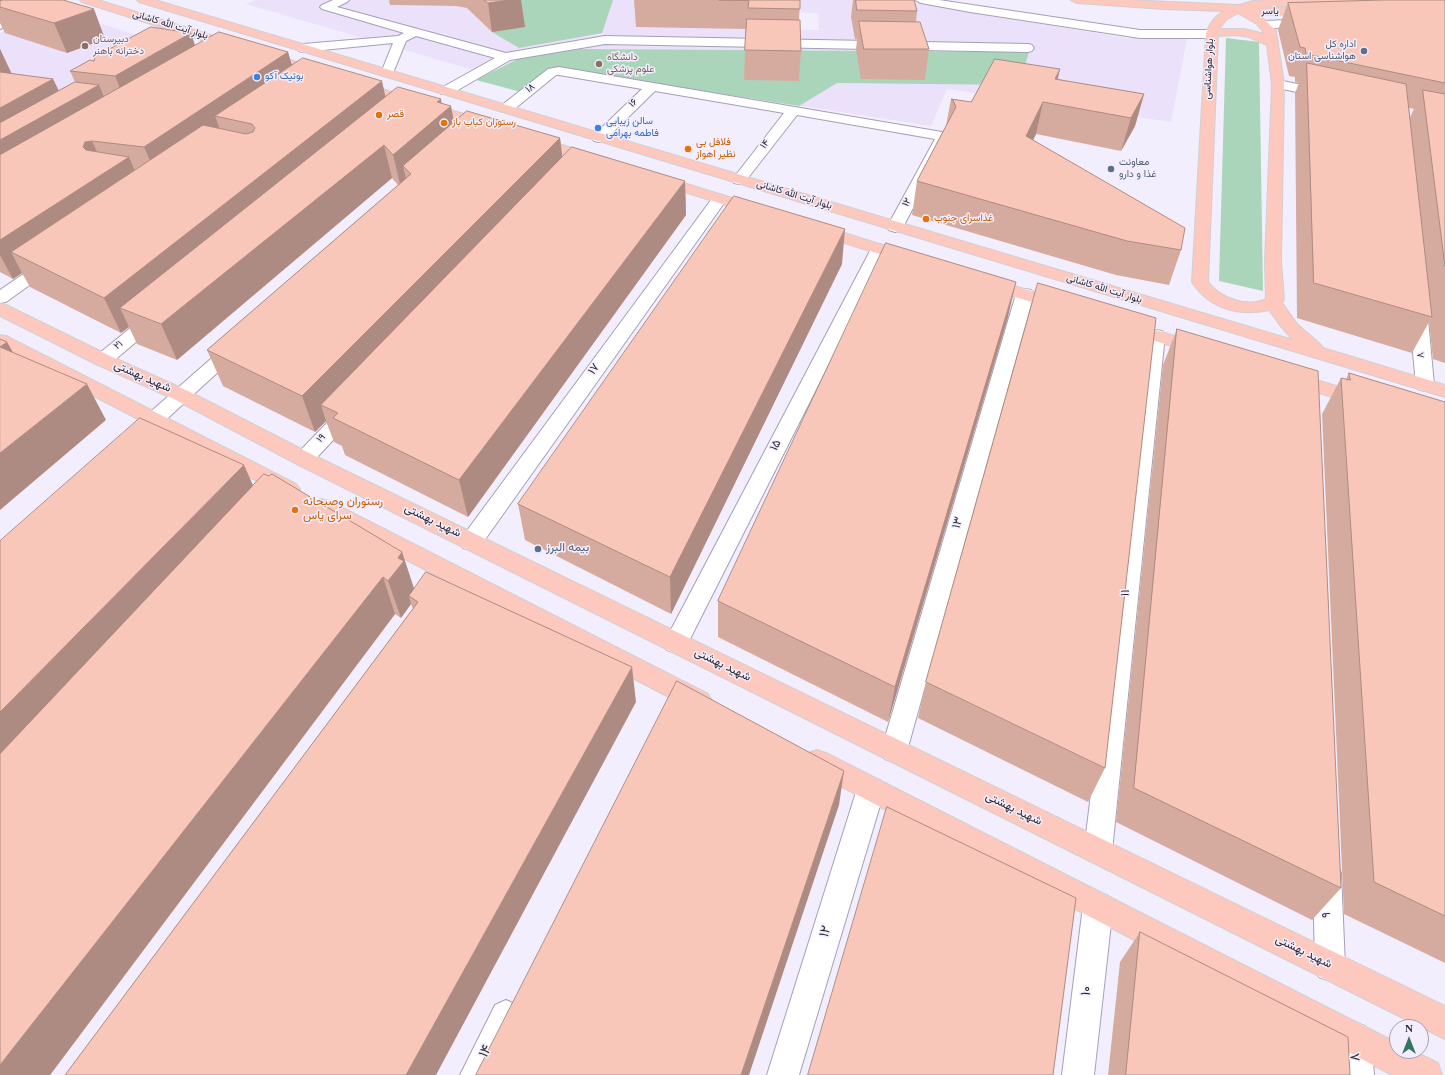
<!DOCTYPE html>
<html>
<head>
<meta charset="utf-8">
<style>
	body { margin:0 }
	#map { position:relative; width:1445px; height:1075px; overflow:hidden; background:#f3eefd; font-family:Georgia,serif }
	canvas { display:block }
	.north { position:absolute; left:1389px; top:1019px; width:40px; height:40px; box-sizing:border-box; background:#f3eefd; border:1px solid #a49fac; border-radius:50%; rotate:0deg; font-size:11px; font-weight:700; line-height:16px; text-align:center; color:#2d2932 }
	.north::after { content:''; display:block; margin:auto; width:14px; height:18px; background:#377460; clip-path:polygon(50% 0,100% 100%,50% 72%,0 100%) }
</style>
</head>
<body>
<div id="map">
<canvas width="1445" height="1075"></canvas>
<div class="north">N</div>
</div>
<script>
const ctx = document.querySelector('canvas').getContext('2d');
ctx.lineJoin = 'round';
function paint(path, color) {
  ctx.fillStyle = color;
  ctx.fill(path, 'evenodd');
}
function strokePath(path, color, width, dash) {
  ctx.strokeStyle = color;
  ctx.lineWidth = width;
  ctx.lineCap = dash ? 'butt' : 'round';
  ctx.setLineDash(dash || []);
  ctx.stroke(path);
}
function label(font, color, halo, rows, align = 'center') {
  ctx.font = font + ' Georgia,Vazirmatn,serif';
  ctx.lineWidth = 3;
  ctx.setLineDash([]);
  ctx.textBaseline = 'middle';
  ctx.strokeStyle = halo;
  ctx.fillStyle = color;
  for (const [text, x, y, turn = 0] of rows) {
    ctx.save();
    ctx.translate(x, y);
    ctx.rotate((+turn || 0) * Math.PI / 180);
    ctx.textAlign = isNaN(turn) ? turn : align;
    if (halo) ctx.strokeText(text, 0, 0);
    ctx.fillText(text, 0, 0);
    ctx.restore();
  }
}
paint(new Path2D(`
	M 255,0 L 394,0 L 390,5 L 456,6 L 467,8 L 502,0 L 899,0 L 1125,38 L 1187,39 L 1171,122 L 947,89 L 931,126 L 552,67 L 528,86 L 246,4 ZM 775,12 L 818,13 L 819,30 L 775,30 Z
	M 55,9 L 211,59 L 130,108 L 0,90 L 0,33 L 46,10 Z`), '#ebe1fb');
paint(new Path2D(`
	M 502,0 L 613,0 L 602,33 L 519,48 L 492,32 Z
	M 1226,38 L 1259,42 L 1263,291 L 1219,281 Z
	M 579,49 L 1029,52 L 1019,85 L 837,83 L 799,106 L 552,67 L 521,92 L 476,80 L 518,59 Z`), '#abd5bb');
const minor = new Path2D(`
	M 44,0 L 59,0 L 57,2 L 0,29 L 0,21 Z
	M 333,0 L 349,0 L 347,2 L 337,7 L 506,53 L 605,36 L 1028,44 L 1032,45 L 1034,48 L 1032,51 L 1028,52 L 605,44 L 510,60 L 451,94 L 441,94 L 439,91 L 441,88 L 495,58 L 416,36 L 406,41 L 393,73 L 391,76 L 383,76 L 381,73 L 393,43 L 303,52 L 299,51 L 297,48 L 299,45 L 303,44 L 398,36 L 404,33 L 322,9 L 320,7 L 322,5 Z
	M 915,0 L 939,0 L 1140,30 L 1212,30 L 1216,31 L 1218,34 L 1216,37 L 1212,38 L 1140,38 L 970,12 L 921,3 Z
	M 1310,19 L 1314,21 L 1316,23 L 1314,25 L 1264,29 L 1260,27 L 1258,25 L 1260,23 L 1264,21 Z
	M 559,67 L 942,132 L 947,133 L 950,138 L 903,227 L 901,230 L 895,232 L 889,230 L 887,227 L 935,139 L 797,115 L 744,183 L 739,184 L 734,183 L 732,180 L 784,113 L 655,91 L 604,141 L 599,142 L 594,141 L 592,138 L 594,135 L 642,89 L 559,75 L 556,75 L 512,111 L 502,111 L 500,108 L 502,105 L 548,69 Z
	M 1278,80 L 1331,91 L 1333,94 L 1331,97 L 1326,98 L 1273,87 L 1272,84 L 1273,81 Z
	M 719,194 L 724,196 L 727,199 L 479,548 L 471,550 L 463,548 L 460,542 L 463,536 L 714,196 Z
	M 879,244 L 885,246 L 887,249 L 688,643 L 685,650 L 676,653 L 667,650 L 664,643 L 871,249 L 873,246 Z
	M 50,258 L 56,260 L 58,263 L 56,266 L 6,302 L 0,303 L 0,290 L 44,260 Z
	M 1025,289 L 1031,290 L 1034,294 L 907,751 L 903,759 L 894,762 L 885,759 L 881,751 L 1016,294 L 1019,290 Z
	M 1418,303 L 1424,304 L 1427,308 L 1434,385 L 1432,389 L 1425,391 L 1418,389 L 1416,385 L 1409,308 L 1412,304 Z
	M 156,311 L 162,312 L 165,316 L 162,320 L 110,364 L 103,366 L 96,364 L 94,360 L 96,356 L 150,312 Z
	M 1156,330 L 1162,331 L 1165,335 L 1112,851 L 1108,860 L 1098,864 L 1088,860 L 1084,851 L 1147,335 L 1150,331 Z
	M 236,341 L 242,342 L 245,346 L 242,350 L 145,439 L 138,440 L 131,439 L 128,434 L 131,429 L 230,342 Z
	M 351,403 L 358,405 L 361,409 L 358,413 L 311,464 L 304,466 L 297,464 L 294,459 L 297,454 L 344,405 Z
	M 871,777 L 881,781 L 885,789 L 799,1075 L 767,1075 L 857,789 L 861,781 Z
	M 1327,860 L 1337,863 L 1341,873 L 1345,966 L 1341,977 L 1330,981 L 1319,977 L 1315,966 L 1313,873 L 1317,863 Z
	M 1098,892 L 1108,896 L 1113,906 L 1094,1075 L 1062,1075 L 1083,906 L 1088,896 Z
	M 506,1000 L 517,1005 L 522,1016 L 493,1075 L 460,1075 L 495,1005 Z
	M 1355,1022 L 1366,1027 L 1371,1038 L 1374,1075 L 1342,1075 L 1339,1038 L 1344,1027 Z`);
const major = new Path2D(`
	M 80,0 L 98,0 L 326,71 L 328,74 L 326,77 L 318,77 L 82,2 Z
	M 137,0 L 155,0 L 1293,340 L 1280,325 L 1269,310 C 1238,317 1209,308 1192,282 L 1206,34 C 1209,24 1215,16 1224,11 L 1164,9 L 1077,3 L 1071,0 L 1126,0 L 1239,5 L 1253,1 L 1272,0 L 1381,0 L 1375,3 L 1254,7 L 1314,8 L 1318,9 L 1320,11 L 1318,13 L 1314,14 L 1258,15 L 1265,20 L 1276,31 L 1284,84 L 1281,262 L 1284,299 L 1282,303 L 1297,324 L 1320,344 L 1323,348 L 1445,385 L 1445,397 L 139,2 ZM 1238,13 L 1257,24 L 1265,34 L 1244,29 L 1219,29 L 1226,20 ZM 1236,35 L 1249,37 L 1267,45 L 1272,84 L 1265,262 L 1266,299 C 1248,308 1220,298 1208,282 L 1218,36 Z
	M 356,81 L 493,123 L 495,126 L 493,129 L 488,130 L 483,129 L 351,88 L 350,85 L 351,82 Z
	M 532,136 L 602,157 L 604,160 L 602,163 L 597,164 L 527,143 L 525,140 L 527,137 Z
	M 658,175 L 764,208 L 767,211 L 764,214 L 759,216 L 754,214 L 653,182 L 651,179 L 653,176 Z
	M 816,224 L 917,256 L 919,259 L 917,262 L 911,264 L 810,232 L 808,229 L 810,226 Z
	M 984,277 L 1068,302 L 1071,306 L 1068,310 L 1062,311 L 978,286 L 976,282 L 978,278 Z
	M 0,304 L 6,305 L 110,356 L 188,391 L 311,454 L 1445,1006 L 1445,1039 L 297,464 L 174,399 L 96,364 L 0,316 Z
	M 1126,321 L 1207,346 L 1210,350 L 1207,354 L 1201,355 L 1120,330 L 1117,326 L 1120,322 Z
	M 0,335 L 6,336 L 296,484 L 300,489 L 296,494 L 289,496 L 282,494 L 0,347 Z
	M 1290,372 L 1369,396 L 1372,400 L 1369,404 L 1362,406 L 1283,382 L 1281,378 L 1283,374 Z
	M 321,499 L 329,501 L 708,694 L 712,701 L 708,708 L 699,711 L 690,708 L 313,511 L 310,506 L 313,501 Z
	M 817,750 L 826,753 L 1397,1043 L 1397,1051 L 1413,1051 L 1438,1063 L 1442,1075 L 1392,1075 L 808,769 L 804,761 L 808,753 Z`);
strokePath(minor, '#a79eb5', 2);
strokePath(major, '#d1d0d2', 2);
paint(minor, '#fff');
paint(major, '#fdc8be');
paint(new Path2D(`
	M 389,0 L 521,0 L 525,27 L 492,32 L 467,8 L 456,6 L 390,5 Z
	M 634,0 L 800,0 L 799,20 L 801,51 L 799,81 L 744,80 L 745,50 L 746,29 L 636,27 Z
	M 853,0 L 914,0 L 917,11 L 916,22 L 929,49 L 925,80 L 861,79 L 856,50 L 857,39 L 855,39 L 851,17 Z
	M 1445,0 L 1445,363 L 1433,359 L 1429,322 L 1412,353 L 1297,318 L 1295,93 L 1299,83 L 1295,82 L 1295,77 L 1289,76 L 1278,30 L 1288,3 ZM 1409,108 L 1414,109 L 1410,117 Z
	M 0,1 L 105,39 L 67,53 L 5,33 L 0,23 Z
	M 195,45 L 288,52 L 292,66 L 386,96 L 442,104 L 454,123 L 560,138 L 562,157 L 685,181 L 686,215 L 468,517 L 345,455 L 342,446 L 334,442 L 326,421 L 315,432 L 223,386 L 207,350 L 398,185 L 392,178 L 177,360 L 137,344 L 129,327 L 121,333 L 30,287 L 22,273 L 13,279 L 0,272 L 0,49 L 12,74 L 53,79 L 59,91 L 75,82 L 70,71 L 94,61 Z
	M 1058,80 L 1144,94 L 1135,126 L 1121,151 L 1036,134 L 1033,140 L 1181,250 L 1169,285 L 1116,275 L 912,215 L 917,181 L 946,126 L 951,99 L 971,102 Z
	M 842,264 L 671,614 L 525,540 L 518,504 Z
	M 1008,317 L 888,722 L 718,637 L 718,601 Z
	M 1177,329 L 1341,888 L 1312,920 L 1116,822 L 1163,365 Z
	M 1349,373 L 1445,402 L 1445,963 L 1344,914 L 1322,414 L 1341,378 L 1346,379 Z
	M 253,486 L 402,552 L 414,588 L 636,702 L 413,609 L 411,604 L 401,618 L 395,614 L 50,1075 L 0,1075 Z
	M 926,682 L 1105,768 L 1088,802 L 918,718 Z
	M 1140,932 L 1350,1075 L 1108,1075 L 1120,962 Z`), '#d6ab9f');
paint(new Path2D(`
	M 509,0 L 521,0 L 525,27 L 492,32 L 488,3 Z
	M 94,9 L 105,39 L 67,53 L 54,23 Z
	M 191,33 L 201,63 L 128,107 L 115,76 Z
	M 0,49 L 12,75 L 0,80 Z
	M 288,52 L 297,83 L 215,116 L 222,135 L 158,179 L 144,147 Z
	M 1060,69 L 1053,100 L 1055,79 Z
	M 53,79 L 65,104 L 99,85 L 112,116 L 0,183 L 0,108 Z
	M 382,81 L 389,113 L 120,308 L 129,327 L 121,333 L 104,298 Z
	M 1144,94 L 1135,126 L 1121,151 L 1131,118 Z
	M 441,99 L 443,112 L 451,106 L 457,138 L 411,174 L 403,166 L 407,182 L 401,188 L 393,155 L 437,102 Z
	M 1043,102 L 1036,134 L 1019,169 L 1026,136 Z
	M 560,138 L 564,171 L 321,405 L 326,421 L 315,432 L 302,396 Z
	M 92,141 L 106,172 L 129,157 L 143,190 L 11,252 L 22,273 L 13,279 L 0,255 L 0,240 L 83,147 L 85,142 Z
	M 384,145 L 392,178 L 177,360 L 161,324 Z
	M 685,181 L 686,215 L 468,517 L 459,480 Z
	M 845,229 L 842,264 L 671,614 L 670,577 Z
	M 1016,282 L 1008,317 L 888,722 L 895,687 Z
	M 7,342 L 28,378 L 0,347 Z
	M 87,384 L 106,420 L 0,510 L 0,453 Z
	M 244,465 L 260,501 L 0,779 L 0,712 Z
	M 402,552 L 414,589 L 409,596 L 411,604 L 401,618 L 388,581 L 398,558 Z
	M 383,577 L 395,614 L 50,1075 L 0,1075 L 0,1065 Z
	M 632,667 L 636,702 L 436,1075 L 406,1075 Z
	M 844,771 L 839,805 L 749,1075 L 741,1075 Z`), '#ae8b82');
const building = new Path2D(`
	M 4,0 L 63,0 L 94,9 L 54,23 L 0,7 L 0,1 Z
	M 484,0 L 509,0 L 488,3 Z
	M 719,0 L 800,0 L 800,9 L 748,8 L 749,1 Z
	M 856,0 L 914,0 L 917,11 L 857,10 Z
	M 1384,0 L 1445,0 L 1445,83 L 1306,54 L 1305,48 L 1300,47 L 1288,3 Z
	M 747,19 L 800,20 L 801,51 L 745,50 Z
	M 859,21 L 920,22 L 929,49 L 864,49 Z
	M 151,27 L 191,33 L 115,76 L 70,71 L 90,60 L 94,61 L 95,57 Z
	M 219,32 L 288,52 L 144,147 L 92,141 L 85,142 L 83,147 L 86,150 L 129,157 L 0,240 L 0,155 Z
	M 303,58 L 382,81 L 104,298 L 11,252 L 203,125 L 246,134 L 253,132 L 255,128 L 252,124 L 215,116 Z
	M 995,59 L 1060,69 L 1055,79 L 1144,94 L 1131,118 L 1043,102 L 1026,136 L 1185,228 L 1181,250 L 1127,241 L 917,181 L 956,107 L 953,100 L 951,99 L 971,102 Z
	M 1307,63 L 1406,84 L 1432,317 L 1314,283 Z
	M 0,72 L 53,79 L 0,108 Z
	M 75,82 L 99,85 L 0,140 L 0,123 Z
	M 398,87 L 441,99 L 437,102 L 451,106 L 393,155 L 384,145 L 161,324 L 120,308 Z
	M 1423,90 L 1445,94 L 1445,266 Z
	M 467,111 L 560,138 L 302,396 L 207,350 L 411,174 L 403,166 Z
	M 572,147 L 685,181 L 459,480 L 333,418 L 338,413 L 321,405 Z
	M 734,196 L 845,229 L 670,577 L 518,504 Z
	M 886,243 L 1016,282 L 895,687 L 718,601 Z
	M 1038,283 L 1156,318 L 1105,768 L 926,682 Z
	M 1177,329 L 1318,371 L 1341,888 L 1134,788 Z
	M 0,339 L 7,342 L 0,347 L 87,384 L 0,453 Z
	M 1349,373 L 1445,402 L 1445,916 L 1374,882 L 1341,378 L 1350,380 Z
	M 140,418 L 244,465 L 0,712 L 0,541 Z
	M 264,474 L 269,476 L 272,474 L 402,552 L 398,558 L 404,561 L 388,581 L 383,577 L 0,1065 L 0,754 Z
	M 426,572 L 632,667 L 406,1075 L 65,1075 L 418,602 L 409,596 Z
	M 677,681 L 844,771 L 741,1075 L 476,1075 Z
	M 887,807 L 1076,898 L 1053,1075 L 808,1075 Z
	M 1140,932 L 1348,1037 L 1350,1075 L 1126,1075 Z`);
paint(building, '#f9c7b9');
strokePath(building, '#ae8b82', 1);
for (const [x, y, r, color] of [
	[85,46,4,"#8d6e63"],
	[1364,51,4,"#5c6f8a"],
	[599,64,4,"#8d6e63"],
	[257,77,4,"#3f7fe0"],
	[379,115,4,"#e8710a"],
	[444,123,4,"#e8710a"],
	[598,128,4,"#3f7fe0"],
	[688,149,4,"#e8710a"],
	[1111,169,4,"#5c6f8a"],
	[926,219,4,"#e8710a"],
	[295,510,4,"#e8710a"],
	[538,549,4,"#5c6f8a"]
]) {
  const dot = new Path2D();
  dot.arc(x, y, r, 0, 2 * Math.PI);
  ctx.fillStyle = color;
  ctx.fill(dot);
  strokePath(dot, '#f3eefd', 1.5);
}
label('10px', '#2d2932', '#f3eefd', [
	["یاسر",1270,12],
	["بلوار آیت الله کاشانی",170,26,17],
	["بلوار هواشناسی",1210,69,-87],
	["۱۸",531,89,-38],
	["۱۶",634,104,-44],
	["۱۴",766,145,-52],
	["بلوار آیت الله کاشانی",794,196,17],
	["۱۲",908,203,-62],
	["بلوار آیت الله کاشانی",1104,290,17],
	["۲۱",119,346,-40],
	["۸",1422,355,-95],
	["۱۹",322,439,-47]
]);
label('10px', '#785e54', '#f3eefd', [
	["دبیرستان",93,40],
	["دخترانه باهنر",93,52],
	["دانشگاه",607,58],
	["علوم پزشکی",607,70]
], 'left');
label('10px', '#4e5e75', '#f3eefd', [
	["اداره کل",1356,45],
	["هواشناسی استان",1356,57],
	["معاونت",1119,163,"left"],
	["غذا و دارو",1119,175,"left"]
], 'right');
label('10px', '#366cbe', '#f3eefd', [
	["بوتیک آکو",265,77],
	["سالن زیبایی",606,122],
	["فاطمه بهرامی",606,134]
], 'left');
label('10px', '#c56008', '#f3eefd', [
	["قصر",387,115],
	["رستوران کباب باز",452,123],
	["فلافل بی",696,143],
	["نظیر اهواز",696,155],
	["غذاسرای جنوب",934,219]
], 'left');
label('12px', '#2d2932', '#f3eefd', [
	["۱۷",595,370,-54],
	["شهید بهشتی",142,378,24],
	["۱۵",777,446,-63],
	["شهید بهشتی",432,522,26],
	["۱۳",959,523,-74],
	["۱۱",1127,593,-84],
	["شهید بهشتی",722,666,26],
	["شهید بهشتی",1013,810,26],
	["۹",1328,915,-92],
	["شهید بهشتی",1303,953,26]
]);
label('12px', '#c56008', '#f3eefd', [
	["رستوران وصبحانه",303,503],
	["سرای یاس",303,517]
], 'left');
label('12px', '#4e5e75', '#f3eefd', [
	["بیمه البرز",546,549]
], 'left');
label('14px', '#2d2932', '#f3eefd', [
	["۱۲",827,932,-73],
	["۱۰",1088,991,-83],
	["۱۴",487,1052,-63],
	["۸",1357,1057,-94]
]);
</script>
</body>
</html>
